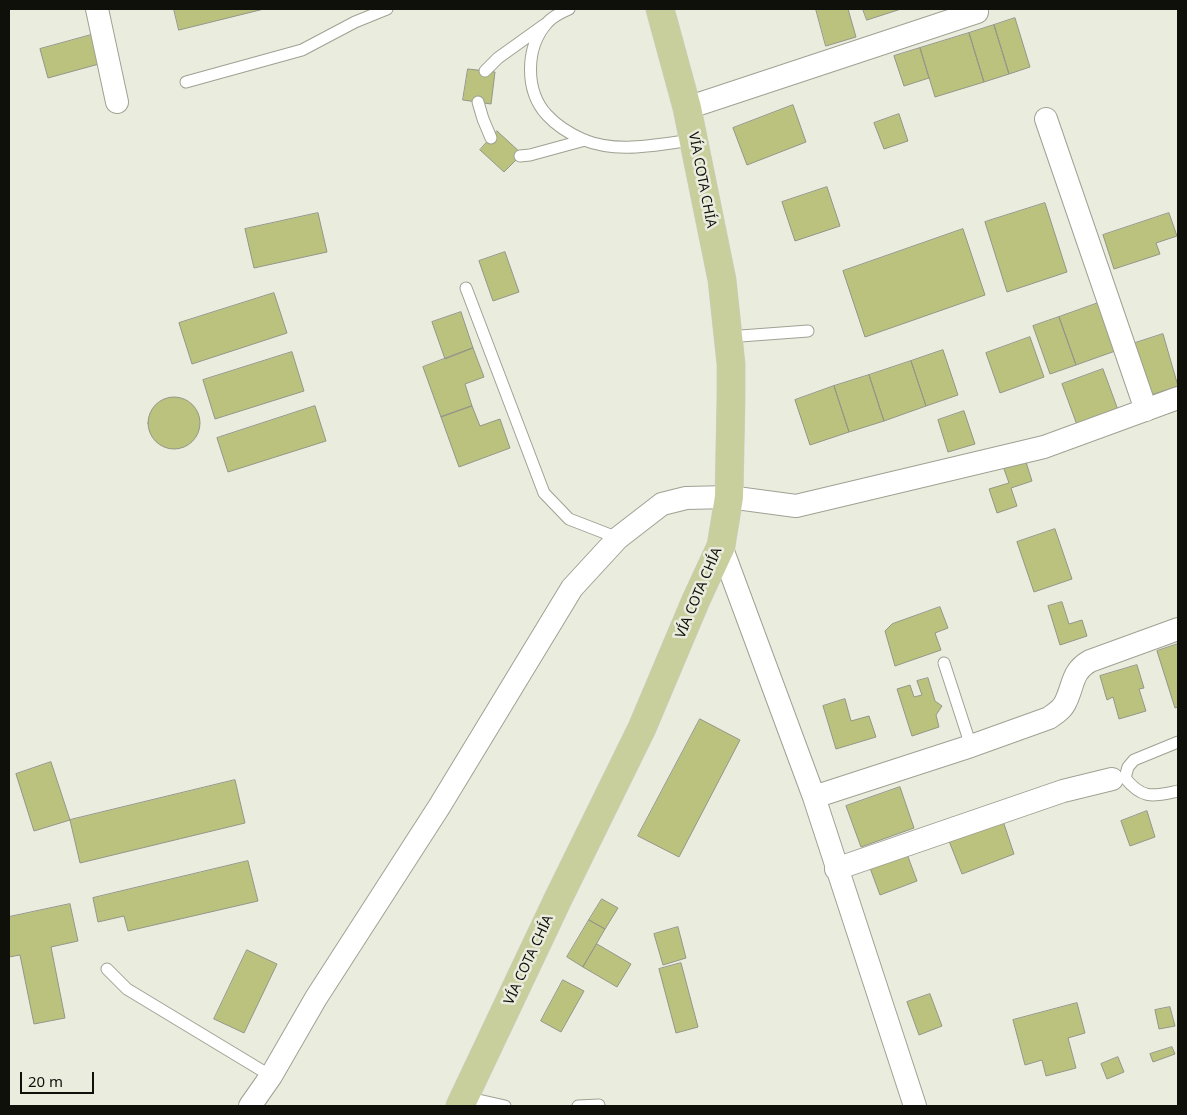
<!DOCTYPE html>
<html>
<head>
<meta charset="utf-8">
<style>
	body { margin:0 }
	#map { position:relative; width:1187px; height:1115px; overflow:hidden; background:#eaedde; font-family:"Noto Sans",sans-serif }
	canvas { display:block }
	.frame { position:absolute; inset:0; border:10px solid #10100b; pointer-events:none }
	.scale { position:absolute; left:20px; top:1072px; width:74px; height:22px; box-sizing:border-box; border:2px solid #10100b; border-top:0; padding-left:6px; font-size:15px; line-height:18px; white-space:nowrap; color:#10100b; -webkit-text-stroke:4px #eaedde; paint-order:stroke }
</style>
</head>
<body>
<div id="map">
<canvas width="1187" height="1115"></canvas>
<div class="frame"></div>
<div class="scale">20 m</div>
</div>
<script>
const ctx = document.querySelector('canvas').getContext('2d');
ctx.lineJoin = 'round';
function paint(path, color) {
  ctx.fillStyle = color;
  ctx.fill(path, 'evenodd');
}
function strokePath(path, color, width, dash) {
  ctx.strokeStyle = color;
  ctx.lineWidth = width;
  ctx.lineCap = dash ? 'butt' : 'round';
  ctx.setLineDash(dash || []);
  ctx.stroke(path);
}
function label(font, color, halo, rows, align = 'center') {
  ctx.font = font + ' "Noto Sans",sans-serif';
  ctx.lineWidth = 5;
  ctx.setLineDash([]);
  ctx.textBaseline = 'middle';
  ctx.strokeStyle = halo;
  ctx.fillStyle = color;
  for (const [text, x, y, turn = 0] of rows) {
    ctx.save();
    ctx.translate(x, y);
    ctx.rotate((+turn || 0) * Math.PI / 180);
    ctx.textAlign = isNaN(turn) ? turn : align;
    if (halo) ctx.strokeText(text, 0, 0);
    ctx.fillText(text, 0, 0);
    ctx.restore();
  }
}
const building = new Path2D(`
	M 174,9 L 264,9 L 179,30 Z
	M 816,9 L 848,9 L 856,37 L 826,46 Z
	M 863,9 L 901,9 L 867,20 Z
	M 1015,18 L 1030,67 L 1009,74 L 994,25 Z
	M 994,25 L 1009,74 L 984,82 L 969,33 Z
	M 969,33 L 984,82 L 935,97 L 920,48 Z
	M 91,35 L 99,64 L 48,78 L 40,49 Z
	M 920,48 L 929,78 L 904,86 L 894,56 Z
	M 468,69 L 495,72 L 491,104 L 463,100 Z
	M 793,105 L 806,142 L 747,165 L 733,128 Z
	M 899,114 L 908,141 L 884,149 L 874,123 Z
	M 497,131 L 522,154 L 504,172 L 480,150 Z
	M 827,187 L 840,226 L 795,241 L 782,202 Z
	M 1045,203 L 1067,272 L 1007,292 L 985,222 Z
	M 318,213 L 327,252 L 254,268 L 245,229 Z
	M 1169,213 L 1177,236 L 1156,243 L 1160,254 L 1114,269 L 1103,235 Z
	M 963,229 L 985,295 L 865,337 L 843,271 Z
	M 505,252 L 519,292 L 493,301 L 479,261 Z
	M 274,293 L 287,333 L 192,364 L 179,323 Z
	M 1101,302 L 1118,350 L 1076,365 L 1059,317 Z
	M 461,312 L 473,348 L 445,359 L 432,322 Z
	M 1059,317 L 1076,365 L 1050,374 L 1033,326 Z
	M 1163,334 L 1178,386 L 1145,397 L 1129,345 Z
	M 1030,337 L 1044,377 L 1000,393 L 986,353 Z
	M 473,348 L 484,377 L 465,384 L 472,406 L 441,417 L 423,367 Z
	M 943,350 L 958,395 L 926,406 L 911,361 Z
	M 292,352 L 304,391 L 215,419 L 203,380 Z
	M 911,361 L 926,406 L 884,421 L 869,375 Z
	M 1103,369 L 1118,410 L 1077,425 L 1062,384 Z
	M 869,375 L 884,421 L 849,432 L 834,386 Z
	M 834,386 L 849,432 L 810,445 L 795,400 Z
	M148 423a26 26 0 1 1 52 0a26 26 0 1 1-52 0Z
	M 315,406 L 326,441 L 228,472 L 217,438 Z
	M 472,406 L 480,426 L 500,419 L 510,448 L 459,467 L 441,417 Z
	M 964,411 L 975,444 L 948,452 L 938,420 Z
	M 1026,462 L 1032,481 L 1011,488 L 1017,506 L 997,513 L 989,489 L 1009,483 L 1004,469 Z
	M 1055,529 L 1072,579 L 1034,592 L 1017,542 Z
	M 1062,602 L 1069,624 L 1082,620 L 1087,636 L 1060,645 L 1048,606 Z
	M 940,607 L 948,628 L 935,633 L 941,650 L 895,666 L 885,631 L 892,624 Z
	M 1178,644 L 1178,707 L 1175,708 L 1157,651 Z
	M 1137,665 L 1144,688 L 1139,689 L 1146,711 L 1119,719 L 1113,697 L 1107,700 L 1100,676 Z
	M 928,678 L 935,701 L 942,706 L 936,715 L 939,727 L 912,736 L 897,689 L 910,685 L 914,697 L 922,695 L 917,681 Z
	M 845,699 L 851,721 L 869,716 L 876,737 L 836,749 L 823,706 Z
	M 700,719 L 740,740 L 679,857 L 638,836 Z
	M 51,762 L 70,820 L 34,831 L 16,774 Z
	M 235,780 L 245,823 L 80,863 L 70,820 Z
	M 900,787 L 914,828 L 861,847 L 846,806 Z
	M 1147,811 L 1155,837 L 1130,846 L 1121,821 Z
	M 1003,821 L 1014,854 L 962,874 L 949,841 Z
	M 907,854 L 917,881 L 880,895 L 870,868 Z
	M 248,861 L 258,901 L 128,931 L 124,916 L 98,922 L 93,898 Z
	M 602,899 L 618,908 L 605,929 L 589,920 Z
	M 70,904 L 78,941 L 51,947 L 65,1018 L 34,1024 L 20,955 L 9,957 L 9,917 Z
	M 589,920 L 605,929 L 583,967 L 567,957 Z
	M 678,927 L 686,958 L 663,965 L 654,934 Z
	M 597,944 L 631,964 L 617,987 L 583,967 Z
	M 247,950 L 277,964 L 244,1033 L 214,1019 Z
	M 681,963 L 698,1027 L 676,1033 L 659,969 Z
	M 563,980 L 584,991 L 561,1032 L 541,1021 Z
	M 930,994 L 942,1026 L 919,1035 L 907,1002 Z
	M 1077,1003 L 1085,1033 L 1068,1038 L 1076,1068 L 1046,1076 L 1042,1060 L 1025,1065 L 1013,1020 Z
	M 1170,1007 L 1175,1026 L 1159,1029 L 1155,1010 Z
	M 1172,1047 L 1175,1054 L 1153,1062 L 1150,1054 Z
	M 1118,1057 L 1124,1072 L 1107,1079 L 1101,1064 Z`);
paint(building, '#bac27d');
strokePath(building, '#949688', 1);
const lane = new Path2D(`
	M 569,9 C 562,12 552,17 547,23 C 525,48 525,91 547,115 C 557,126 570,134 584,140 C 619,154 658,144 694,140
	M 485,71 L 498,58 L 544,25
	M 186,82 L 302,50 L 355,22 L 387,9
	M 478,102 L 483,119 L 491,138
	M 520,156 L 530,155 L 585,140
	M 466,288 L 544,493 L 569,519 L 618,538
	M 727,337 L 808,331
	M 944,663 L 971,746
	M 1125,778 L 1128,767 L 1134,760 L 1178,742
	M 1125,778 C 1143,800 1153,796 1178,791
	M 107,969 L 127,989 L 271,1076
	M 465,1097 L 505,1106
	M 578,1106 L 599,1105 L 599,1106`);
const street = new Path2D(`
	M 97,9 L 117,102
	M 687,108 L 977,12
	M 1046,119 L 1146,410
	M 721,546 L 814,797 L 971,746 L 1049,718 C 1056,713 1063,709 1066,701 C 1074,684 1072,671 1090,661 L 1178,629
	M 814,797 L 915,1106
	M 836,869 L 1063,791 L 1112,779
	M 250,1106 L 271,1076 L 316,998 L 439,807 L 572,588 L 618,538 L 662,504 L 686,498 L 729,497 L 796,506 L 1044,447 L 1178,398`);
const primary = new Path2D(`
	M 460,1106 L 558,899 L 642,728 L 696,600 L 721,546 L 729,497 L 731,398 L 731,364 L 722,280 L 687,108 L 660,9`);
strokePath(lane, '#9fa193', 13);
strokePath(street, '#9fa193', 24);
strokePath(primary, '#cfcfce', 29);
strokePath(lane, '#fff', 11);
strokePath(street, '#fff', 22);
strokePath(primary, '#c9ce9d', 28);
label('14px', '#10100b', '#eaedde', [
	["VÍA COTA CHÍA",702,180,79],
	["VÍA COTA CHÍA",699,593,-67],
	["VÍA COTA CHÍA",529,960,-65]
]);
</script>
</body>
</html>
